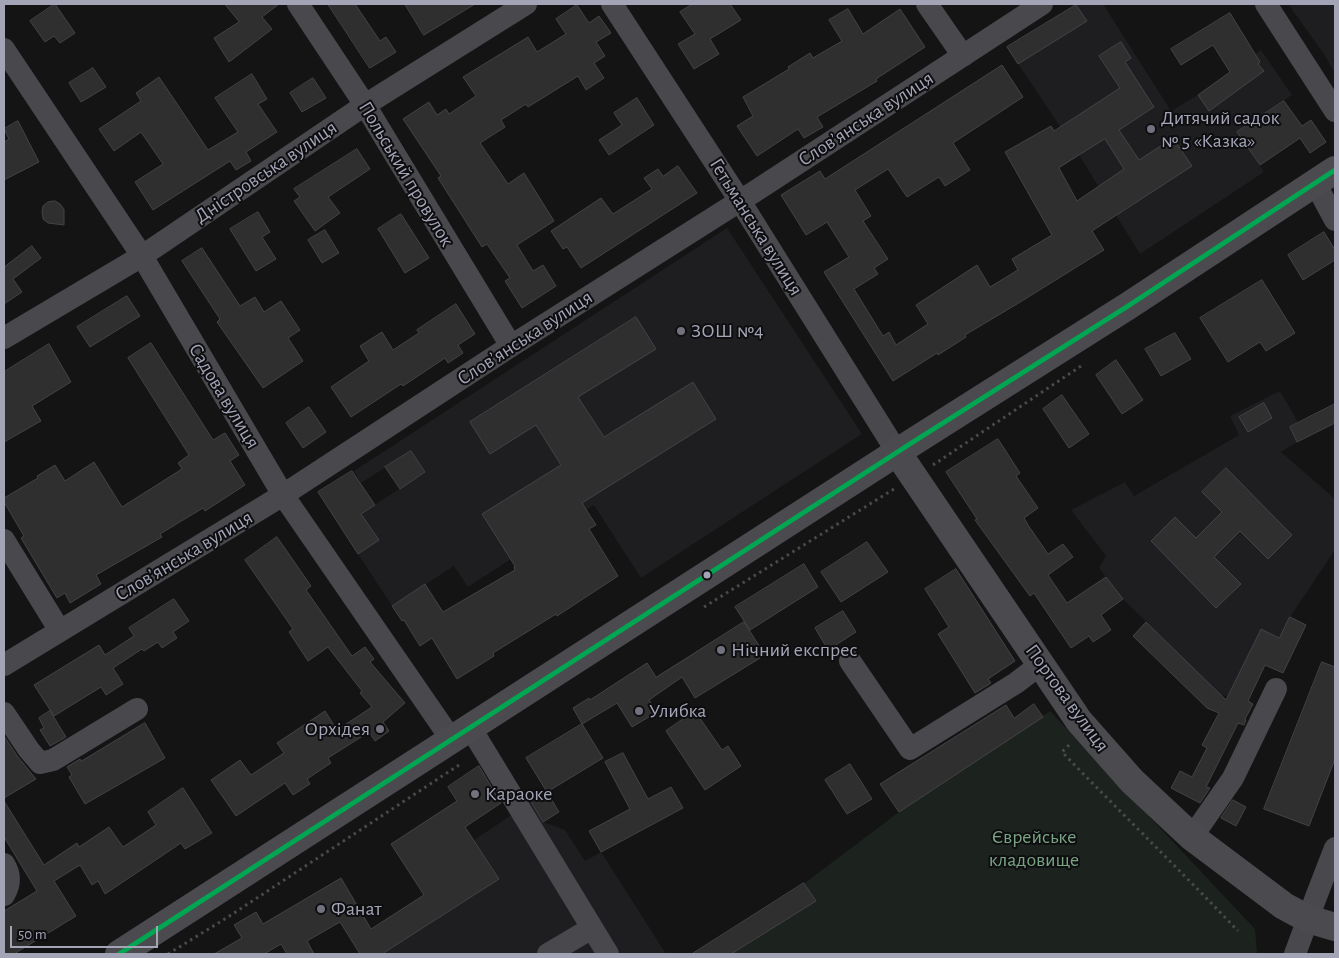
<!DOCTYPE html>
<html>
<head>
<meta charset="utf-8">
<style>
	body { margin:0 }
	#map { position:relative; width:1339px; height:958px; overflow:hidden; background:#141414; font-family:"Alegreya Sans",sans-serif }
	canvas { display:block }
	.frame { position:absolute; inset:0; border:5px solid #a3a5b7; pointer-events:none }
	.scale { position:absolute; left:10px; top:926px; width:148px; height:22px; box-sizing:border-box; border:2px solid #a3a5b7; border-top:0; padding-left:6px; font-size:15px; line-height:18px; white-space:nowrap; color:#a3a5b7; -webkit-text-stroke:4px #0e0e10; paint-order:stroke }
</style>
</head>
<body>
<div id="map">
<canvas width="1339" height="958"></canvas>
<div class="frame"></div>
<div class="scale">50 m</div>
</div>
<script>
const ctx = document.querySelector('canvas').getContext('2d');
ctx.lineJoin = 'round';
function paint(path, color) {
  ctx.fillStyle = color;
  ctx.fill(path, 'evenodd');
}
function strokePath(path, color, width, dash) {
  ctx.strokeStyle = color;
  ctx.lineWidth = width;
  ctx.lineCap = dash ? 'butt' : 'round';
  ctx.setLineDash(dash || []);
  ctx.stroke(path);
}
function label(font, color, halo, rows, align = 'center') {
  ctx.font = font + ' "Alegreya Sans",sans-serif';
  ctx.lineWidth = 4;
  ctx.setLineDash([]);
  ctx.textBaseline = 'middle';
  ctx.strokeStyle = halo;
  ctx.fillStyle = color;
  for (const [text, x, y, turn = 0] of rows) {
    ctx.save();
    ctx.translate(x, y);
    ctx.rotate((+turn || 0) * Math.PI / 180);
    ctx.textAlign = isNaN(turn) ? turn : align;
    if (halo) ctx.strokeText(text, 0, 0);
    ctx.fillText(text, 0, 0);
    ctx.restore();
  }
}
paint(new Path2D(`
	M 1077,4 L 1103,4 L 1171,111 L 1198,95 L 1261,50 L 1292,95 L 1237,132 L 1264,172 L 1140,254 L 1079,155 L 1007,47 Z
	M 1288,4 L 1335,4 L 1335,73 L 1324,54 Z
	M 727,228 L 862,434 L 641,578 L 594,505 L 468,587 L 454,566 L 392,606 L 358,554 L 378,540 L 361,514 L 425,472 L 411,451 L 361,483 L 354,471 Z
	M 1280,391 L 1298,422 L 1290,427 L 1297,442 L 1281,452 L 1335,499 L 1335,550 L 1290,617 L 1279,638 L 1260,630 L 1228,696 L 1220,695 L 1123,599 L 1099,568 L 1106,556 L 1071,510 L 1125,482 L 1134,496 L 1239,435 L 1230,416 Z
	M 531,802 L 543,822 L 565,830 L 585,861 L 601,852 L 666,954 L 382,954 L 499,879 L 474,840 Z`), '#1e1e20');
paint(new Path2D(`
	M 1050,711 L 1255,929 L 1257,954 L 731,954 L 816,901 L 805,883 L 899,812 Z`), '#1c231e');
const building = new Path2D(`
	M 55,4 L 75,33 L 60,43 L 54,36 L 45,42 L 30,21 Z
	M 225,4 L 279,4 L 262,17 L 272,29 L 229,62 L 214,38 L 239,22 Z
	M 328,4 L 355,4 L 380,41 L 386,37 L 396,52 L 370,68 Z
	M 405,4 L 475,4 L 424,35 Z
	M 693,4 L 730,4 L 741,20 L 710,39 L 719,54 L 694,69 L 678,44 L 695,34 L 680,12 Z
	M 577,5 L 589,23 L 599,16 L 611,33 L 596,42 L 605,56 L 594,63 L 604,78 L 586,90 L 578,76 L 528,107 L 526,104 L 501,120 L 505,127 L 480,143 L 508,184 L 524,173 L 554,221 L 517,245 L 533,271 L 543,265 L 556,286 L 522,308 L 505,281 L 510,278 L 487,244 L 482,247 L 438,178 L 441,176 L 403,119 L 429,102 L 437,115 L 446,109 L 449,114 L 476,96 L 463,77 L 528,37 L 537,52 L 566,34 L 556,19 Z
	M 1076,5 L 1087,21 L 1018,64 L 1007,47 Z
	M 848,9 L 863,34 L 900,9 L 925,47 L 876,79 L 877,81 L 817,117 L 823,127 L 804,138 L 798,129 L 757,156 L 737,126 L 753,116 L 743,97 L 789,69 L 788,67 L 810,53 L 813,58 L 842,41 L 829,20 Z
	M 1230,13 L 1260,62 L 1258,64 L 1264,71 L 1209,111 L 1198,95 L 1230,72 L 1213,45 L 1181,65 L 1171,49 Z
	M 1121,42 L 1131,58 L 1125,62 L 1154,107 L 1119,130 L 1139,160 L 1173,138 L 1192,166 L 1092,231 L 1104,250 L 1017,304 L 965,335 L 966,337 L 938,355 L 937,353 L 893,381 L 824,272 L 849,257 L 827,222 L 806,235 L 781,195 L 820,171 L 825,179 L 1002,65 L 1023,97 L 953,143 L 970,170 L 945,186 L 939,177 L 907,197 L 888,169 L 855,190 L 871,216 L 863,221 L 888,259 L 874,268 L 878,274 L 854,289 L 883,336 L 889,332 L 896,345 L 928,324 L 916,305 L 977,265 L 990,287 L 1018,270 L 1012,259 L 1052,235 L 1005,152 L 1051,126 L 1054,131 L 1120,88 L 1099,56 ZM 1105,139 L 1124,169 L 1077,201 L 1059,168 Z
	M 93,68 L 106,87 L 81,102 L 69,83 Z
	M 252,74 L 267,99 L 258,104 L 277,132 L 246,152 L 251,161 L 236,170 L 230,161 L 153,210 L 135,182 L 163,164 L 141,132 L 114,151 L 99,129 L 141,101 L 136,93 L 159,77 L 208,150 L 238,132 L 215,98 Z
	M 313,78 L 326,98 L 302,112 L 290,93 Z
	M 637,98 L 654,125 L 609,155 L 599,140 L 622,125 L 614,113 Z
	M 1284,101 L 1302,126 L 1311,120 L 1326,142 L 1310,153 L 1300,138 L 1260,165 L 1237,132 Z
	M 18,121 L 39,162 L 4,180 L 4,142 L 9,139 L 4,129 Z
	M 357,149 L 370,169 L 328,197 L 340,213 L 315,231 L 294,201 L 300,197 L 294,189 Z
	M 678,166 L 697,193 L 581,268 L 567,247 L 563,249 L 551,231 L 601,198 L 613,214 L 652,189 L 644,178 L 658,169 L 663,176 Z
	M 55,201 L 60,204 L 64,209 L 64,225 L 48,223 L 43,219 L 42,212 L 43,206 L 48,202 Z
	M 258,212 L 270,232 L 262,237 L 276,259 L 256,271 L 230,229 Z
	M 401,214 L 429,258 L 405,273 L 378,229 Z
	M 325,230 L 339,253 L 322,263 L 308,240 Z
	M 1324,232 L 1335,250 L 1335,260 L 1303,280 L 1288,255 Z
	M 32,246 L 41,258 L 13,279 L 22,292 L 4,304 L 4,264 L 5,266 Z
	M 202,248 L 240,306 L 255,297 L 264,312 L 281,301 L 300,330 L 288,338 L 303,361 L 263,388 L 217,322 L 220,319 L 182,261 Z
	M 1262,280 L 1295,333 L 1266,351 L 1260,342 L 1228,362 L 1200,318 Z
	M 127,296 L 140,316 L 90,347 L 77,327 Z
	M 456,304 L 475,334 L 458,345 L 463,353 L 448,363 L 445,358 L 403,386 L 401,384 L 351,417 L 331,387 L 369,361 L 360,346 L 382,332 L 393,350 L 419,333 L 417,330 Z
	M 636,317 L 656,349 L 578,397 L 604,437 L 693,382 L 716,419 L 582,503 L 596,525 L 589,529 L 618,576 L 557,616 L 556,614 L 493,653 L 494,656 L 457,679 L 432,638 L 420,646 L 404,620 L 402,621 L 392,606 L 425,584 L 443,612 L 515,570 L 514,567 L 515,566 L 482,514 L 561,465 L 536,425 L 490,454 L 470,422 Z
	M 1175,333 L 1191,359 L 1161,376 L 1145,349 Z
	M 151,343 L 213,440 L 225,433 L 239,455 L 230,461 L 245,485 L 205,511 L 203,508 L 160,534 L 162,537 L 96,575 L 101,584 L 70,603 L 65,593 L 57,598 L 21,538 L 24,536 L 4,502 L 4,498 L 38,478 L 37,476 L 55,465 L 65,481 L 94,462 L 122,507 L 182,469 L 178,463 L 189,455 L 128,358 Z
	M 49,344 L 71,382 L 32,406 L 41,421 L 4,442 L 4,372 Z
	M 1116,360 L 1143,400 L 1122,414 L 1096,375 Z
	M 1062,395 L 1089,434 L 1069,448 L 1043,409 Z
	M 1264,403 L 1272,418 L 1248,432 L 1239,417 Z
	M 1335,404 L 1335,423 L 1297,442 L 1290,427 Z
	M 309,407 L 326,432 L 303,448 L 286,423 Z
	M 998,439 L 1020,473 L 1016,476 L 1038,508 L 1024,518 L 1028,525 L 1048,554 L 1063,544 L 1073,557 L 1048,575 L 1067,603 L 1106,577 L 1123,599 L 1101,615 L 1111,630 L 1093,642 L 1089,636 L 1071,648 L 1034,593 L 1030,596 L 975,520 L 977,519 L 946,472 Z
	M 411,451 L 425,472 L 400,489 L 385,467 Z
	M 1226,468 L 1292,535 L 1268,559 L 1240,531 L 1214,557 L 1241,584 L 1216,608 L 1151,541 L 1175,517 L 1196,538 L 1222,512 L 1202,492 Z
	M 352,471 L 375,505 L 361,514 L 379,540 L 358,554 L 318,492 Z
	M 277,537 L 311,586 L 306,590 L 352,656 L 365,647 L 374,659 L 370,662 L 405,703 L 383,722 L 389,731 L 375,741 L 369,732 L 328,758 L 331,763 L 307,779 L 310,784 L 293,795 L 285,783 L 236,816 L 211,780 L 240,760 L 251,775 L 284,753 L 277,743 L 325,711 L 337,730 L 372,707 L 360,693 L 362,691 L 328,647 L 308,661 L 289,632 L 293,629 L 245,560 Z
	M 867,542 L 888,572 L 841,602 L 821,572 Z
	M 804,564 L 818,587 L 750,630 L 735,607 Z
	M 956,569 L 1015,661 L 988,679 L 991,683 L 975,693 L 938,634 L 949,627 L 925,589 Z
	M 174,599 L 189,621 L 173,632 L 177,638 L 162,648 L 158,642 L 144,651 L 142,649 L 113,668 L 123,684 L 106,695 L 101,687 L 54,716 L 34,685 L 99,645 L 105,655 L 134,636 L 129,628 Z
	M 843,611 L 856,632 L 828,650 L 815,628 Z
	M 1290,617 L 1306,625 L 1283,673 L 1265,665 L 1248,701 L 1253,704 L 1245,719 L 1246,720 L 1244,725 L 1238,723 L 1206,787 L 1210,788 L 1200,803 L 1171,788 L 1180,771 L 1192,777 L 1207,748 L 1202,745 L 1219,713 L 1207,708 L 1133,636 L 1146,622 L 1226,700 L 1261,629 L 1279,638 Z
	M 744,622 L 765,655 L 695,698 L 682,677 L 649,700 L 657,712 L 632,727 L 617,703 L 582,724 L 573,708 L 589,698 L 590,700 L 647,663 L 656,677 Z
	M 1322,662 L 1335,667 L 1335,759 L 1309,826 L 1264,809 Z
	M 1034,704 L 1043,717 L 899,812 L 880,784 L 1006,705 L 1014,718 Z
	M 50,711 L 66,737 L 50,746 L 40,730 L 44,728 L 39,718 Z
	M 695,711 L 722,750 L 728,746 L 741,766 L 705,790 L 666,731 Z
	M 145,723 L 165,758 L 85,804 L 69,777 L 72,775 L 67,767 L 80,759 L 81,761 Z
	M 582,724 L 603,758 L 547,792 L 526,758 Z
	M 4,736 L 18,757 L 36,779 L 4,798 Z
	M 623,753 L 648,799 L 671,787 L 683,808 L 601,852 L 589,831 L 630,809 L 605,762 Z
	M 850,764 L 872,799 L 847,814 L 825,780 Z
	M 479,766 L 501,803 L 465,827 L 499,879 L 382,954 L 360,954 L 340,922 L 307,941 L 314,954 L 287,954 L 281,944 L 264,954 L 214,954 L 242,938 L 234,925 L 256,912 L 263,924 L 341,878 L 371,929 L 424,895 L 391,844 L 457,801 L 448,787 Z
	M 183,788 L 212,833 L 185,849 L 181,843 L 105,894 L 98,881 L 92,885 L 80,865 L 54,881 L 76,916 L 14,954 L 4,954 L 4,911 L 37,891 L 4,837 L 4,801 L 44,865 L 77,843 L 79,847 L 109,827 L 123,847 L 156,825 L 148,812 Z
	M 547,792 L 559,812 L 543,822 L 531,802 Z
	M 1233,800 L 1246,807 L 1236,826 L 1221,818 Z
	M 804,883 L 816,901 L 731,954 L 692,954 Z`);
paint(building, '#2f2f30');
strokePath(building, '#434348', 1);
strokePath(new Path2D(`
	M 933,465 L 1084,364
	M 704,607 L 894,489
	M 1069,745 L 1062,752 C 1120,812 1180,870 1238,931
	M 168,954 L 228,917 L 459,765`), '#494a4f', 3, [2.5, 4]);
strokePath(new Path2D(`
	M 298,4 L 365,105 L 511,346
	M 612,4 L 740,201 L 897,452
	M 927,4 L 963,56
	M 1266,4 L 1335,111
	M 4,49 L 142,256 L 283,495 L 451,739
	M 1315,183 L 1335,220
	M 4,338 L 142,256 L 365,105 L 526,4
	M 4,540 L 60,631
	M 850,661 L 910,749 L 1016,683 L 1041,664
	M 4,665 L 283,495 L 511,346 L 754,192 L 1042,4
	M 4,713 L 29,750 L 40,763 L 53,760 L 137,709
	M 470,727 L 608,954
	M 1192,837 L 1233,778 L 1276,689
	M 4,864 C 11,875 10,885 4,895
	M 548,954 L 592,928
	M 1295,954 L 1316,897 L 1335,848`), '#48484d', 22);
strokePath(new Path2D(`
	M 897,452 L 1079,721 L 1132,781 L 1192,837 L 1284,906 L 1308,919 L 1335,927
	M 119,954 L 913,442 L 1128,306 L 1335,170`), '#4b4b4f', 28);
strokePath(new Path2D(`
	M 119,954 L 913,442 L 1128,306 L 1335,170`), '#00a651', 5);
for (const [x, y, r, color] of [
	[1151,129,5,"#71727e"],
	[681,331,5,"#71727e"],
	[707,575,4.5,"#a3a5b7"],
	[721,650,5,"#71727e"],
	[639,711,5,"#71727e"],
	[380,729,5,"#71727e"],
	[475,794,5,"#71727e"],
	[321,909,5,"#71727e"]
]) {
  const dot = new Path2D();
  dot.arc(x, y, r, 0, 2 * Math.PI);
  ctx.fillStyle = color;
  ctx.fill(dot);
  strokePath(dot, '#0e0e10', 2);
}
label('20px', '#a3a5b7', '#0e0e10', [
	["Дитячий садок",1161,118],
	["№ 5 «Казка»",1161,141],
	["ЗОШ №4",691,331],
	["Нічний експрес",731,650],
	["Улибка",649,711],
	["Орхідея",370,729,"right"],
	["Караоке",485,794],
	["Фанат",331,909]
], 'left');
label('20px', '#a3a5b7', '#0e0e10', [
	["Словʼянська вулиця",866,119,-33],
	["Дністровська вулиця",266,172,-34],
	["Польський провулок",406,174,59],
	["Гетьманська вулиця",756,227,58],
	["Словʼянська вулиця",525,338,-33],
	["Садова вулиця",224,396,59],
	["Словʼянська вулиця",184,556,-31],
	["Портова вулиця",1067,698,54]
]);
label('20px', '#78a483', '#0e0e10', [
	["Єврейське",1034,837],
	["кладовище",1034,860]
]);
</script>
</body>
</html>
